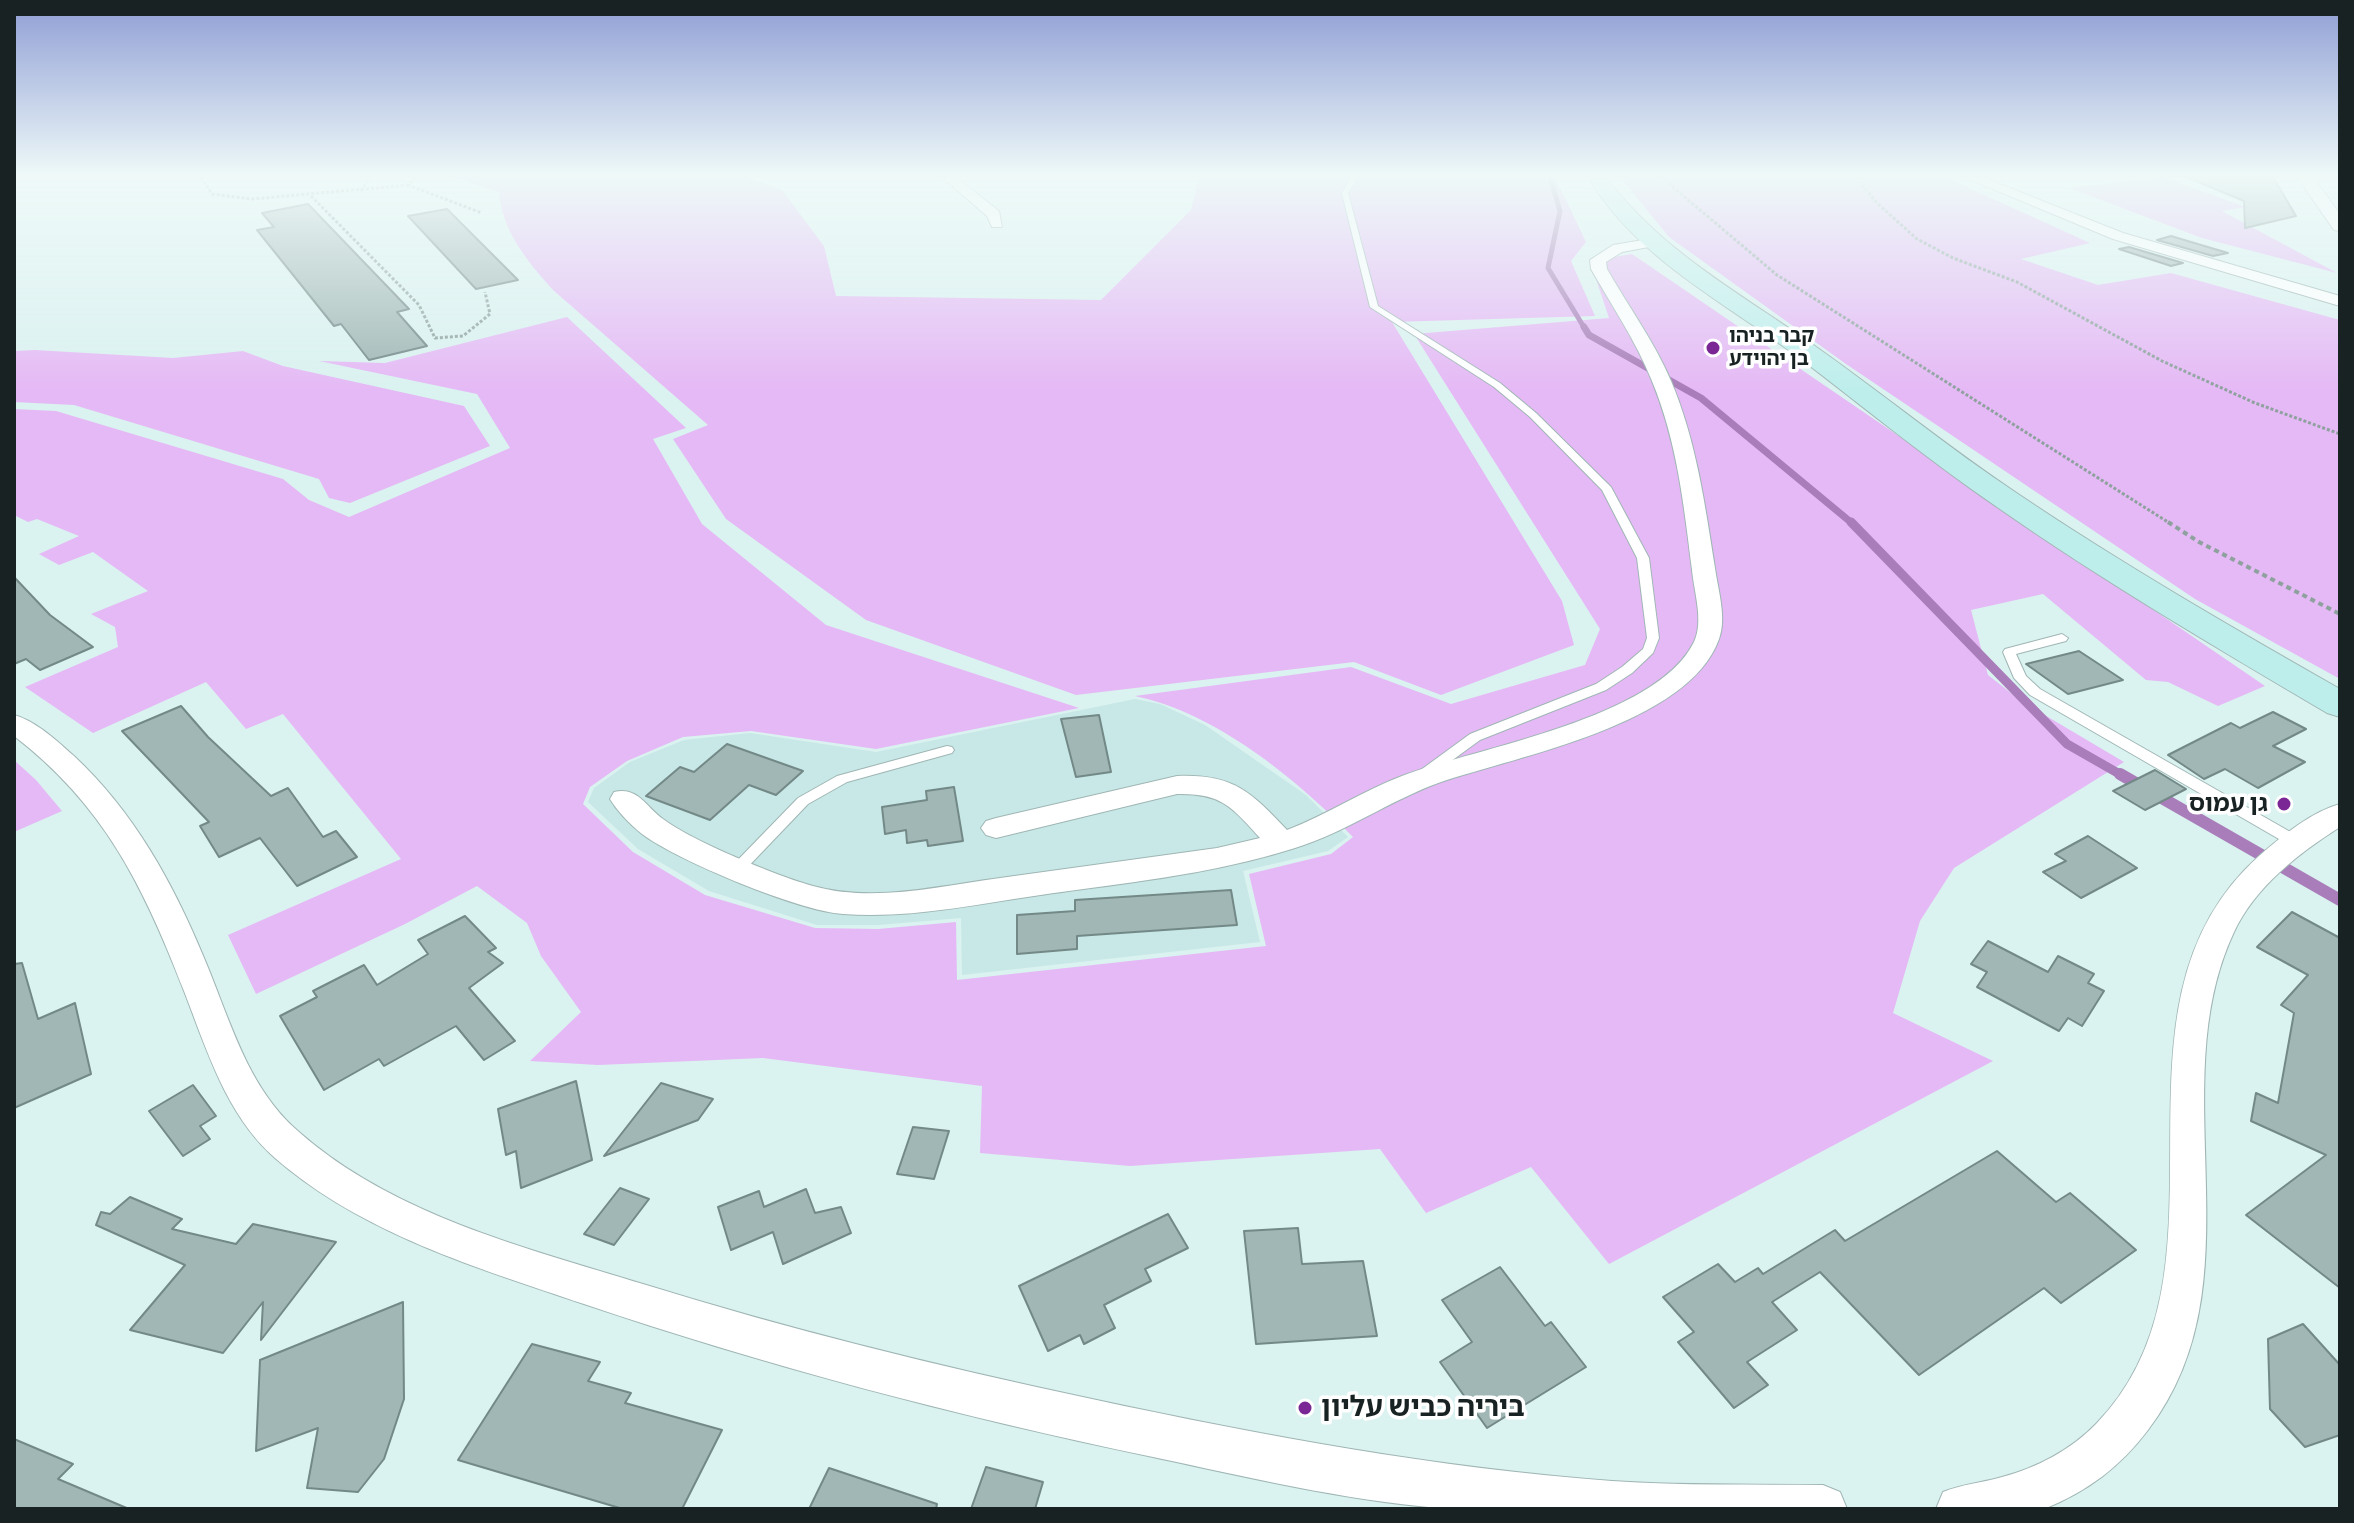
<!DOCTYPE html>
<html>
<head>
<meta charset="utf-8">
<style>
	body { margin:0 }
	#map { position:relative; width:2354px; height:1523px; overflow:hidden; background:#daf2f0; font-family:Literata,serif }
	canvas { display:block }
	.frame { position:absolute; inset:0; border:16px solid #192222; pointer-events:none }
</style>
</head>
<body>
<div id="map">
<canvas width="2354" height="1523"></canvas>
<div class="frame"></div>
</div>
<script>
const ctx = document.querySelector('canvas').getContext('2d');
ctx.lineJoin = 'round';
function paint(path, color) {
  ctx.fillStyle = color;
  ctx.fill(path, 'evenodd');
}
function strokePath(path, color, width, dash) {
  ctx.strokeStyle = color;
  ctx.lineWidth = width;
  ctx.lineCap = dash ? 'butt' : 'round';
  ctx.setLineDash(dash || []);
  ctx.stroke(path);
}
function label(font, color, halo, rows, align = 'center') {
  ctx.font = font + ' Literata,"Noto Sans Hebrew",serif';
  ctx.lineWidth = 7;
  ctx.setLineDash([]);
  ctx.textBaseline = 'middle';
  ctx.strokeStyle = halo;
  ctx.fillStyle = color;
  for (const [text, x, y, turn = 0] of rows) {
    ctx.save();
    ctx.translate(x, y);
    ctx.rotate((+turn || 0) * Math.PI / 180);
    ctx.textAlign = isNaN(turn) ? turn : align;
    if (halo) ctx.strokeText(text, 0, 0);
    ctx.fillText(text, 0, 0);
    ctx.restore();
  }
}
paint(new Path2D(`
	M 1135,699 L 1160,704 L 1205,725 L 1306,795 L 1348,837 L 1328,851 L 1243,871 L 1260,942 L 962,975 L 961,918 L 879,925 L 817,925 L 709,891 L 638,849 L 588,802 L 594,788 L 630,762 L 684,740 L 750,733 L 876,752 Z`), '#c7e8e6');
paint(new Path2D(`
	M 452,177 L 746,177 L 782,190 L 824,246 L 836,296 L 1101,300 L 1191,210 L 1199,177 L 1555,177 L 1586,242 L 1571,261 L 1595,316 L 1392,322 L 1562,601 L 1574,645 L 1441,695 L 1354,662 L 1076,695 L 866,620 L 726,519 L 673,439 L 708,425 L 553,290 C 527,261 502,231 499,192 Z
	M 1620,177 L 1945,177 L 2090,243 L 2021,259 L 2098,285 L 2171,273 L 2340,320 L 2340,679 L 2195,599 L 1846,364 L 1669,237 Z
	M 2162,177 L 2246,207 L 2222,211 L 2337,273 L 2202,238 L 2069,188 Z
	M 1632,254 L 2265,686 L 2218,706 L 2168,682 L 2146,680 L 2043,594 L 1971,610 L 1988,675 L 2021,701 L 2124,762 L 1954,868 L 1920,921 L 1893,1013 L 1993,1061 L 1609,1264 L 1531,1167 L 1426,1213 L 1380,1149 L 1130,1166 L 980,1153 L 982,1086 L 763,1058 L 598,1065 L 530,1061 L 581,1012 L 541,956 L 527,923 L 477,886 L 405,924 L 256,994 L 228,935 L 401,859 L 283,714 L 246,729 L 206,682 L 93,733 L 25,687 L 118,647 L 115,627 L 91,614 L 148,591 L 93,552 L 59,565 L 39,554 L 79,536 L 37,519 L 28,522 L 14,515 L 14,409 L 56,411 L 283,479 L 309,500 L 349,517 L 510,448 L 477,394 L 319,361 L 385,363 L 567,317 L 686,428 L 653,439 L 702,524 L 826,625 L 1079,708 L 876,749 L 751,731 L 683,737 L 627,761 L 590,787 L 583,804 L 633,852 L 705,895 L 815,928 L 878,929 L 956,922 L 957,980 L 1266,946 L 1249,874 L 1331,854 L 1353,837 C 1297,779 1216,713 1135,696 L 1351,667 L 1451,704 L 1585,665 L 1600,629 L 1414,334 L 1609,318 L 1590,261 Z
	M 35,350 L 173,358 L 243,351 L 283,366 L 464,406 L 490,446 L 350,503 L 329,498 L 319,479 L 74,405 L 14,402 L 14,351 Z
	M 14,760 L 36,780 L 62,811 L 14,832 Z`), '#e5b9f5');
strokePath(new Path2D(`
	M 1550,177 L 1560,211 L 1548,268 L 1585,329`), '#a97db9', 5);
strokePath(new Path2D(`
	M 1584,327 L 1589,335 L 1701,398 L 1853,524`), '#a97db9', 7);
strokePath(new Path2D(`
	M 1851,522 L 2067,744 L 2123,776`), '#a97db9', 9);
strokePath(new Path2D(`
	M 2120,774 L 2340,900`), '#a97db9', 12);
const building = new Path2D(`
	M 2186,177 L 2273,177 L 2296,216 L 2245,228 L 2244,201 Z
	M 308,204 L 409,309 L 397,312 L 427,346 L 369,360 L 341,324 L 334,326 L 257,230 L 274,227 L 262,213 Z
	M 447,209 L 518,280 L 476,289 L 408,216 Z
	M 2171,236 L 2228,253 L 2213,256 L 2157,240 Z
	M 2129,247 L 2183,263 L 2171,266 L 2119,249 Z
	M 14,577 L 50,615 L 93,647 L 40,670 L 26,659 L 14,664 Z
	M 2079,651 L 2123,680 L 2068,694 L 2026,664 Z
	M 181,706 L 208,737 L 271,796 L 288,788 L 323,837 L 336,831 L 357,857 L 297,886 L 260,838 L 219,857 L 200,826 L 209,822 L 122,731 Z
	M 2273,712 L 2306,729 L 2273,746 L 2305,762 L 2258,788 L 2225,769 L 2204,779 L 2168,755 L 2231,723 L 2240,728 Z
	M 1099,715 L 1111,772 L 1076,777 L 1061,719 Z
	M 727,744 L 803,771 L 776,795 L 749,785 L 710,820 L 646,796 L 680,767 L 694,772 Z
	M 2155,770 L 2186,789 L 2145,810 L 2113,791 Z
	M 954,787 L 963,841 L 928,846 L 927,840 L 907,843 L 906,830 L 885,834 L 882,807 L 927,800 L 926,791 Z
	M 2088,836 L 2137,868 L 2081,898 L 2043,872 L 2066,861 L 2055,854 Z
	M 1231,890 L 1237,925 L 1077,936 L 1077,949 L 1017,954 L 1017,915 L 1075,911 L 1075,900 Z
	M 2292,912 L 2340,938 L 2340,1288 L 2246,1215 L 2326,1155 L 2251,1121 L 2256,1093 L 2278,1103 L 2294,1013 L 2281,1005 L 2308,975 L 2257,947 Z
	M 465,916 L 496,948 L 488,952 L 503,963 L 469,988 L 515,1041 L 484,1060 L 456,1026 L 384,1066 L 379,1059 L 324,1090 L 280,1016 L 317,997 L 313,991 L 364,965 L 377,985 L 428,954 L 418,940 Z
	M 1988,941 L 2048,972 L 2058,956 L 2094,974 L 2088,983 L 2104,991 L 2082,1026 L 2068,1018 L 2059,1031 L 1977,987 L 1987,972 L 1971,964 Z
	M 22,963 L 38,1019 L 75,1003 L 91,1074 L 14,1108 L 14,964 Z
	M 576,1081 L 592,1160 L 521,1188 L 516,1151 L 506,1155 L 498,1109 Z
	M 661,1083 L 713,1099 L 698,1120 L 604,1156 Z
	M 193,1085 L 216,1116 L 200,1126 L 210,1139 L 183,1156 L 149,1111 Z
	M 913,1127 L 949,1131 L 934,1179 L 897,1174 Z
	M 1997,1151 L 2056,1202 L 2070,1193 L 2136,1250 L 2061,1303 L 2044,1288 L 1919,1375 L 1820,1272 L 1772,1302 L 1797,1330 L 1747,1362 L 1768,1385 L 1734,1408 L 1678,1342 L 1694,1332 L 1663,1297 L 1718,1264 L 1735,1282 L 1758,1268 L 1763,1274 L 1835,1230 L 1845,1241 Z
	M 620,1188 L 649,1199 L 614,1245 L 584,1234 Z
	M 806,1189 L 815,1213 L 841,1207 L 851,1233 L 783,1264 L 773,1232 L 731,1250 L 718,1207 L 759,1191 L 764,1207 Z
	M 130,1197 L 182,1219 L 172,1229 L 236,1244 L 253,1224 L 336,1242 L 261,1340 L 263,1302 L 223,1353 L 130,1330 L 185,1265 L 96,1225 L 101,1212 L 110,1214 Z
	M 1168,1214 L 1188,1248 L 1145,1269 L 1151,1281 L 1104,1305 L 1115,1328 L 1084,1344 L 1080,1335 L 1048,1351 L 1019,1286 Z
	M 1298,1228 L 1302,1264 L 1363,1261 L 1377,1336 L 1256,1344 L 1244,1231 Z
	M 1500,1267 L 1545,1326 L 1551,1322 L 1586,1367 L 1487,1428 L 1440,1362 L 1472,1342 L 1442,1300 Z
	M 403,1302 L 404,1399 L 384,1459 L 358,1492 L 307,1488 L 318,1428 L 256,1451 L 260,1360 Z
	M 2303,1324 L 2340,1365 L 2340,1435 L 2305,1447 L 2270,1409 L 2268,1339 Z
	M 532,1344 L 600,1362 L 588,1381 L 631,1393 L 625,1403 L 722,1430 L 682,1509 L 623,1509 L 458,1460 Z
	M 14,1439 L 73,1464 L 58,1479 L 129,1509 L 14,1509 Z
	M 986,1467 L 1043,1482 L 1035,1509 L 971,1509 Z
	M 829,1468 L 937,1504 L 936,1509 L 809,1509 Z`);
paint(building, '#a0b7b5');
strokePath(building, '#738988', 2);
const service = new Path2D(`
	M 1352,177 L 1358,177 L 1348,193 L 1378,306 L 1500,383 L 1536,413 L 1611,487 L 1649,558 L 1659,638 L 1653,653 L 1632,673 L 1606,690 L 1480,740 L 1428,778 L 1418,778 L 1416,775 L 1418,772 L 1470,734 L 1596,684 L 1622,667 L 1643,649 L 1647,638 L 1637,558 L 1602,490 L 1530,417 L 1494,387 L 1370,307 L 1342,193 Z
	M 2062,634 L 2068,638 L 2066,641 L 2016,654 L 2026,676 L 2040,689 L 2301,838 L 2304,842 L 2301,846 L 2291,846 L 2030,695 L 2014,678 L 2003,652 L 2005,649 Z
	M 947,746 L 952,747 L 954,750 L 952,753 L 847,782 L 808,804 L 743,872 L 733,872 L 730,868 L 798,798 L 837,776 Z`);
const minor = new Path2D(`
	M 942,177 L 956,177 L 999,211 L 1002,227 L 992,227 L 987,216 Z
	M 1964,177 L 1982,177 L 2123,233 L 2340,296 L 2340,306 L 2113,239 Z
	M 1649,239 L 1656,243 L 1654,246 L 1622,252 L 1606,262 L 1607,269 C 1628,306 1654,341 1671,381 C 1696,440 1705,504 1715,568 C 1718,590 1727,618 1719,639 C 1689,724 1518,756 1441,782 C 1390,800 1347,832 1295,848 C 1211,875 1122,883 1034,896 C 972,905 907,919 843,914 C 799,911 678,861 642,834 C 631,825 617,811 610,799 L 614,792 C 638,786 646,807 663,819 C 692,841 777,876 813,886 C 873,903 940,886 1000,878 C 1072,868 1145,858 1217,848 L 1260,838 C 1231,806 1221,793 1177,794 L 996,838 L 986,835 L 981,828 L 986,821 L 996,818 L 1177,776 C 1233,774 1250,791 1287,830 C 1327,815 1362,791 1402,776 C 1478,747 1656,719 1694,642 C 1704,621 1694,592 1692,570 C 1684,506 1677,441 1652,381 C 1636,341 1612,306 1591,269 L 1590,260 L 1613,245 Z
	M 14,715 C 36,721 57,741 74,756 C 134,812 173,883 204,958 C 230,1019 247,1088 299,1132 C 393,1215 526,1248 643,1284 C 791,1330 941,1367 1092,1399 C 1264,1436 1437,1468 1612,1481 C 1682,1486 1753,1484 1823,1485 L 1840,1492 L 1847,1509 C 1757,1509 1668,1509 1578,1509 C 1532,1509 1484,1513 1439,1508 C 1343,1500 1247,1477 1153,1457 C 961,1417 770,1367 584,1304 C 477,1268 361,1233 275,1158 C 226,1115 207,1050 184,991 C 144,887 104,805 14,736 Z
	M 2340,804 L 2340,827 C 2299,853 2255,887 2234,932 C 2160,1089 2262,1281 2148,1430 C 2120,1467 2088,1491 2044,1509 L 1936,1509 L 1943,1492 C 1962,1484 1982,1483 2002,1477 C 2036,1468 2071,1450 2096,1424 C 2248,1269 2088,1009 2259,856 C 2282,836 2311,812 2340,804 Z`);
const tertiary = new Path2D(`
	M 2297,177 L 2313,177 L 2340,214 L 2340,231 L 2334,230 Z`);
const secondary = new Path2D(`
	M 1588,177 L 1606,177 C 1661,251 1738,292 1812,344 C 1882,393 1947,447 2018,494 C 2122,564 2231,627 2340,689 L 2340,717 L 2327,713 C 2215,647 2103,581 1997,507 C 1928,460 1864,407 1798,357 C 1723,301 1637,259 1588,177 Z`);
strokePath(service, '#9fb6b4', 2);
strokePath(minor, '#9fb6b4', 2);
strokePath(tertiary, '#9fb6b4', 2);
strokePath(secondary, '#9fb6b4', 2);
strokePath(new Path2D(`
	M 201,177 L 212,194 L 252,199 L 408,185
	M 415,177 L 408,185 L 482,213
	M 1661,177 L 1777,275 L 2171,524
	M 1856,177 L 1877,203 L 1917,239 L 1953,258 L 2017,282 L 2162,361 L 2255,403 L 2340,434
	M 361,191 L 370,177
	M 311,196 L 419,305 L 435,338 L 463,336 L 490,314 L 485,292`), '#8ea19f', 3, [3, 2]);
strokePath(new Path2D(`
	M 2168,522 L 2199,542 L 2340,614`), '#8ea19f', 4, [5, 4]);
paint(service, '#fff');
paint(minor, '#fff');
paint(tertiary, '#fff');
paint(secondary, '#beeeec');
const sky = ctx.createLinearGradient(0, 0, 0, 390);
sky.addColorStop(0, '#8f9ed5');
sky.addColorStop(0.45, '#eef9f8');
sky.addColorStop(1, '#eef9f800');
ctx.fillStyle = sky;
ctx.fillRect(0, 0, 2354, 390);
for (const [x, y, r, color] of [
	[1713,348,8,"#7b2695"],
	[2284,804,8,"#7b2695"],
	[1305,1408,8,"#7b2695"]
]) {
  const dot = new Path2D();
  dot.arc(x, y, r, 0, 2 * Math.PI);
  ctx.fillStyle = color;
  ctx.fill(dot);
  strokePath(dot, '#fff', 3);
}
label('bold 20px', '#192222', '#fff', [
	["קבר בניהו",1729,336],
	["בן יהוידע",1729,359]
], 'left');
label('bold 24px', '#192222', '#fff', [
	["גן עמוס",2268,804]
], 'right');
label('bold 28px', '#192222', '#fff', [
	["ביריה כביש עליון",1321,1408]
], 'left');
</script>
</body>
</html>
